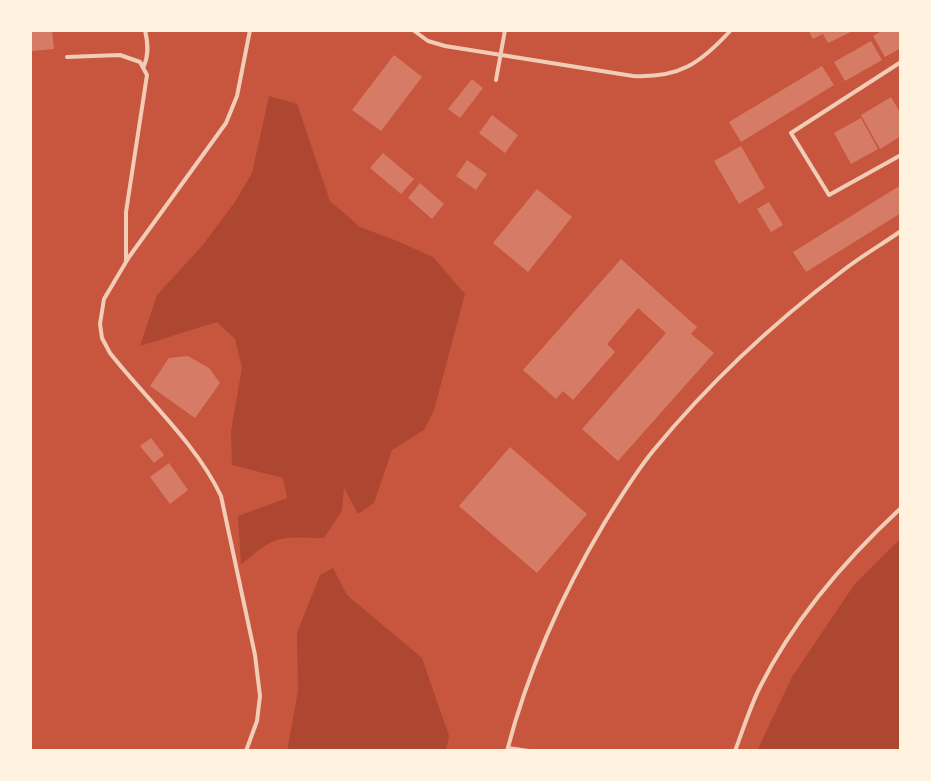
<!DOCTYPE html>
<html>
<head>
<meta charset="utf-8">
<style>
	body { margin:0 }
	#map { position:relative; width:931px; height:781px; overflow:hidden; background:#c8553d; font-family:"DejaVu Sans",sans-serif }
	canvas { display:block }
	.frame { position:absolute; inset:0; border:32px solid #fff3e0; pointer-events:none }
</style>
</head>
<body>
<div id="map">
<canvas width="931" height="781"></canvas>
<div class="frame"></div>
</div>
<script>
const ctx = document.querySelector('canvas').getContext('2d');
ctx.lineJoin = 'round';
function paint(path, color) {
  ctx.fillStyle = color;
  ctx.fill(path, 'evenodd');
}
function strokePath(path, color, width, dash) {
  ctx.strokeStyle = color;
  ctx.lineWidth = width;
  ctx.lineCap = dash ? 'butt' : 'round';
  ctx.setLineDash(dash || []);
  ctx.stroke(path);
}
paint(new Path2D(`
	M 269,96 L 297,104 L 330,201 L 360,227 L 397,241 L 433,257 L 465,294 L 434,410 L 424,430 L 392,450 L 374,503 L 358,514 L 344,488 L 342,511 L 324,538 C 279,537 276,534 241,565 L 238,516 L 287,498 L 283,478 L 232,465 L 231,431 L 242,368 L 235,339 L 217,322 L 140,346 L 157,295 L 202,246 L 235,202 L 252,173 Z
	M 901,538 L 901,751 L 757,751 L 792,677 L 854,585 Z
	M 333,568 L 347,595 L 422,658 L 449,736 L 446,751 L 287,751 L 298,691 L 297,633 L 320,575 Z`), '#ae4732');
paint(new Path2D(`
	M 30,30 L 52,30 L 54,49 L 32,51 Z
	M 808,30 L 855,30 L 828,43 L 823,34 L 813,39 Z
	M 883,30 L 901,30 L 901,48 L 885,57 L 873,36 Z
	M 871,41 L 882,60 L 845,81 L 834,62 Z
	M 394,55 L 422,77 L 381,131 L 352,110 Z
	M 822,66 L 834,85 L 741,142 L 729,122 Z
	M 472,79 L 483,88 L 460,118 L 448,109 Z
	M 891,97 L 901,114 L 901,136 L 880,149 L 861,115 Z
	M 492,115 L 518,135 L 505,153 L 479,133 Z
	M 861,118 L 878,149 L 851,164 L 834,133 Z
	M 741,146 L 765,188 L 739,204 L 714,161 Z
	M 383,153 L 414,179 L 401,194 L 370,168 Z
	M 467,160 L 487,174 L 476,190 L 456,176 Z
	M 420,183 L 444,204 L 432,219 L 408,198 Z
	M 901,185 L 901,213 L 806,272 L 793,252 Z
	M 537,189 L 572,217 L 528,272 L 493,243 Z
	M 769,202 L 783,225 L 771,232 L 757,209 Z
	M 621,259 L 697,327 L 691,334 L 714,353 L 618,461 L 582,429 L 666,333 L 638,308 L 607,344 L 615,352 L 573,400 L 563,391 L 556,399 L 523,370 Z
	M 188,356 L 209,368 L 220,383 L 195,418 L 150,386 L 169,358 Z
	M 151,438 L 164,455 L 154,463 L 140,446 Z
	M 510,447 L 587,514 L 537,573 L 459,506 Z
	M 169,463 L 188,490 L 170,504 L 150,477 Z`), '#d67c66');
strokePath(new Path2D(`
	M 413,30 L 428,41 L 445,46 L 633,76 C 679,78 700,64 731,30
	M 67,57 L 120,55 L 140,62 L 147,75 L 126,212 L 126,262
	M 901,62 L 791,133 L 829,195 L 901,155
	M 144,66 C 149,54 148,43 145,30
	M 496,80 L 505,30
	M 508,748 L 529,751
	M 246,751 L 257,721 L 260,696 L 255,655 L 221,496 C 196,443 146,399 110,353 L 102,338 L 100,324 L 104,299 L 129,257 L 226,123 L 237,96 L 250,30
	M 507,751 C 528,670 562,594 605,522 C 620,498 635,473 653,451 C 708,384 772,324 841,272 C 860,257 881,245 901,231
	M 735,751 C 743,730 750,707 760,687 C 794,619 846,559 901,508`), '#f1ccb7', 4);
</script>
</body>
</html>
